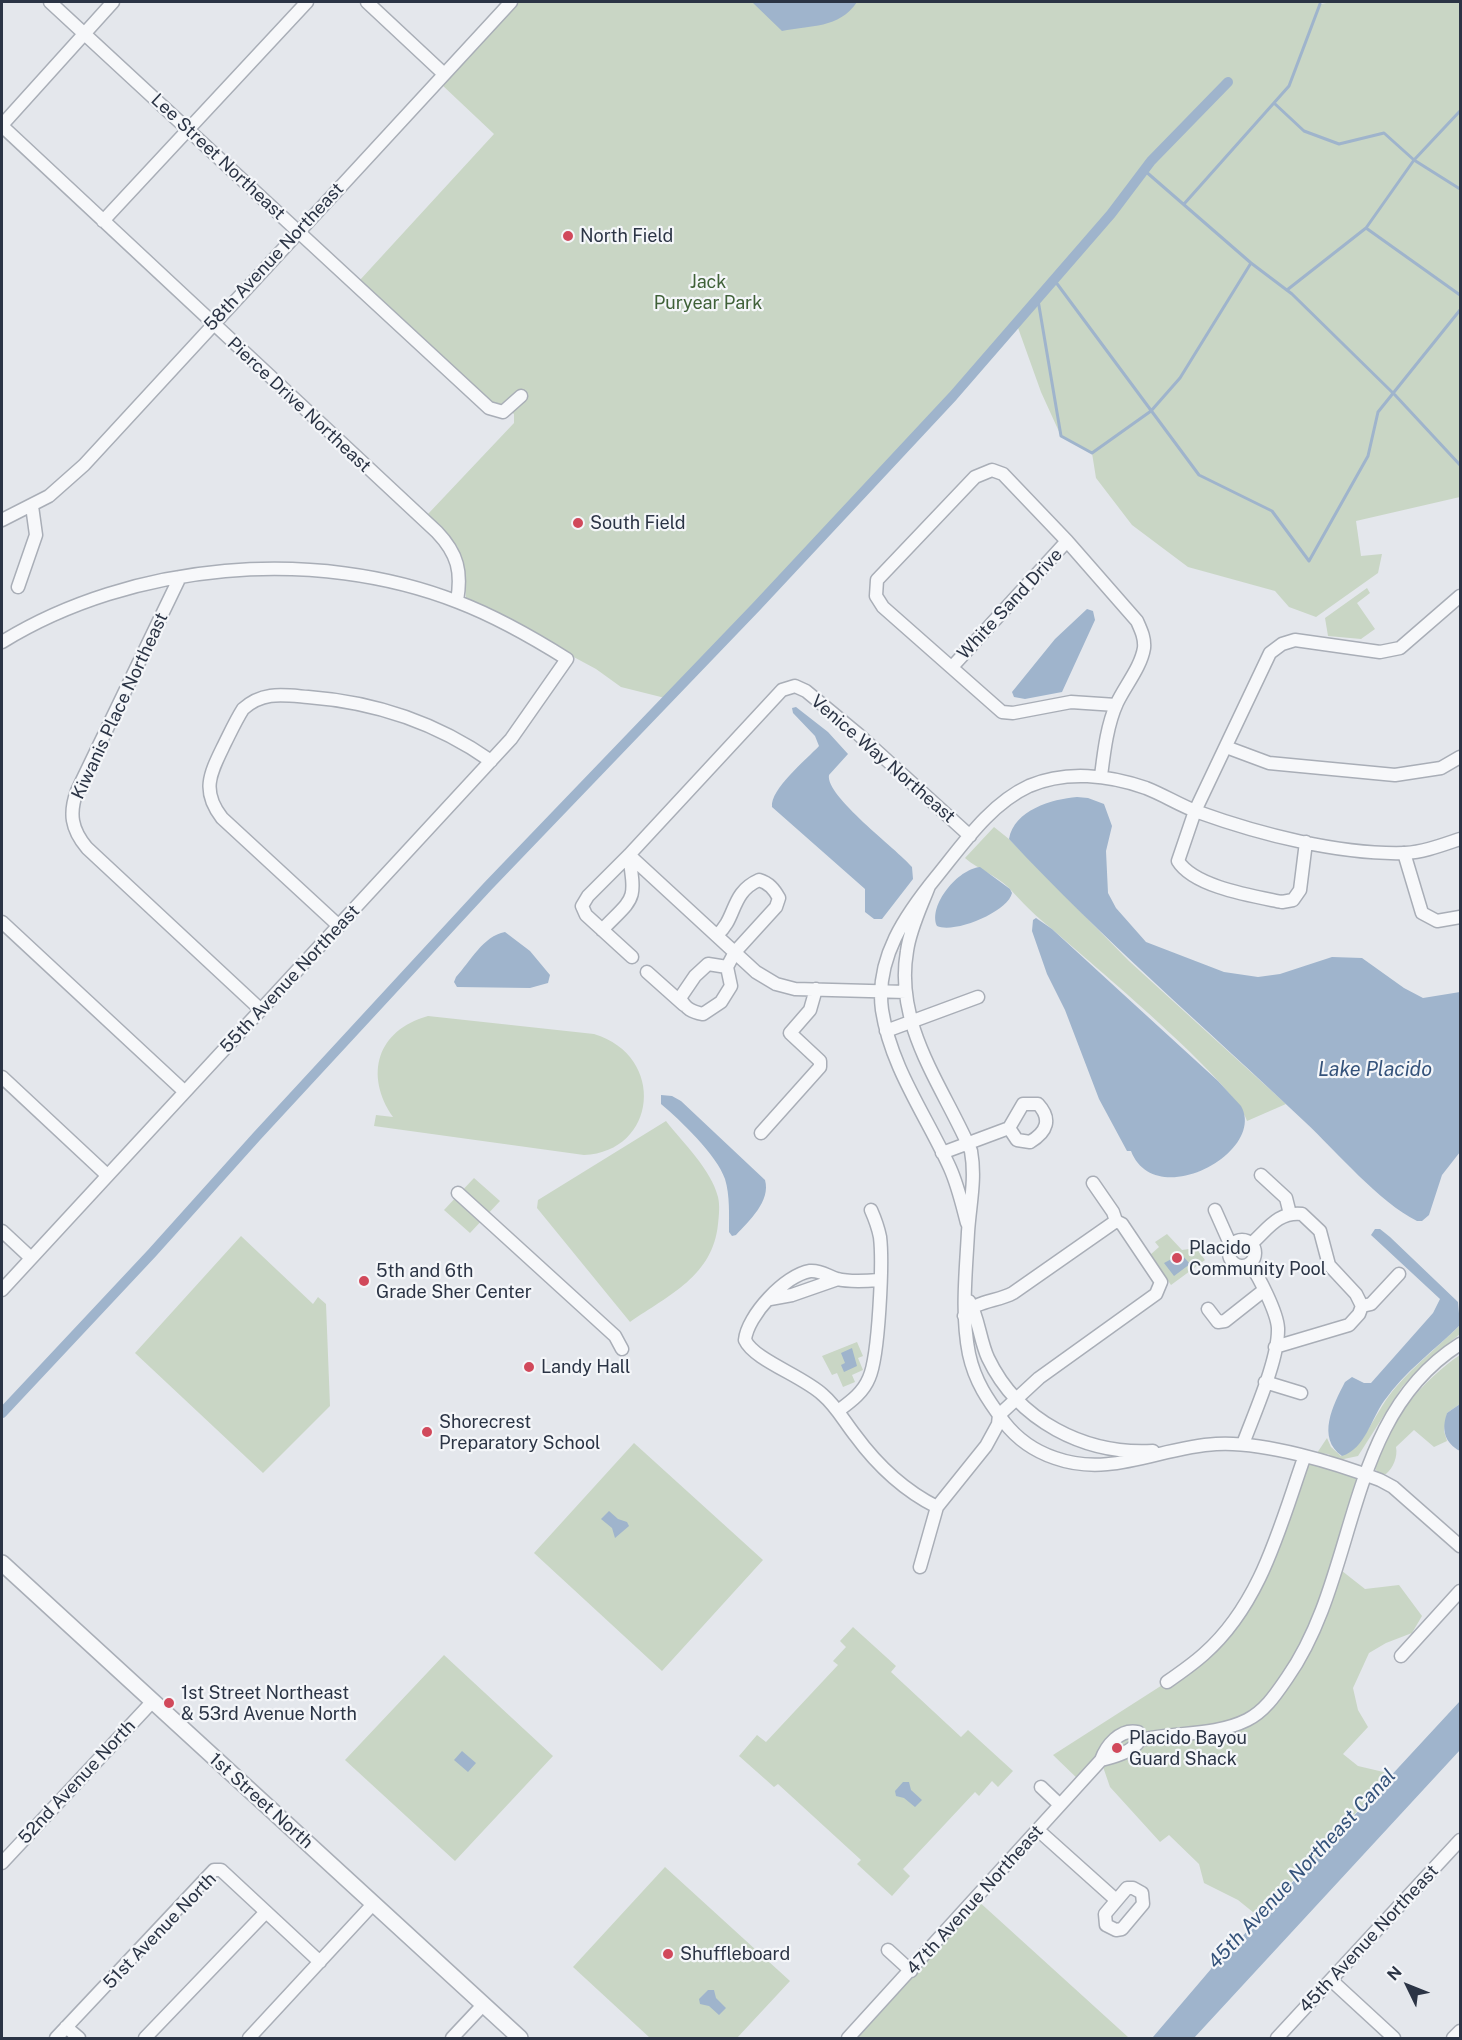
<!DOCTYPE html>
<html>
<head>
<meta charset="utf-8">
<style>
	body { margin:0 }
	#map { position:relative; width:1462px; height:2040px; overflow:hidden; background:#e4e7ec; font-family:"Public Sans",sans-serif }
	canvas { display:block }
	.frame { position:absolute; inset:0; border:3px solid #2b3445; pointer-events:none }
	.north { position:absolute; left:1378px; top:1956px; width:60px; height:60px; -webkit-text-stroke:4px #f4f6f9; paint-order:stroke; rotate:313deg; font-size:16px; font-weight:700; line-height:24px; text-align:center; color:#2b3445 }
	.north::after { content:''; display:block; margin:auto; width:21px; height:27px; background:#2b3445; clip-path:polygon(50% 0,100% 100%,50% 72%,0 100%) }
</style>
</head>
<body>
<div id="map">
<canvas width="1462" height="2040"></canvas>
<div class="frame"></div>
<div class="north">N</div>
</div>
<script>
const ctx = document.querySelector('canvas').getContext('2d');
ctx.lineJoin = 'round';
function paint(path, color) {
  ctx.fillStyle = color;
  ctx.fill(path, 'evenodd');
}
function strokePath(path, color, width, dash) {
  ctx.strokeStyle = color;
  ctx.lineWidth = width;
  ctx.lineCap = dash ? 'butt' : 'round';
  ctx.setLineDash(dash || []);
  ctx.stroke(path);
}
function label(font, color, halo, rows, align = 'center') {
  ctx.font = font + ' "Public Sans",sans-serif';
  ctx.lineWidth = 4.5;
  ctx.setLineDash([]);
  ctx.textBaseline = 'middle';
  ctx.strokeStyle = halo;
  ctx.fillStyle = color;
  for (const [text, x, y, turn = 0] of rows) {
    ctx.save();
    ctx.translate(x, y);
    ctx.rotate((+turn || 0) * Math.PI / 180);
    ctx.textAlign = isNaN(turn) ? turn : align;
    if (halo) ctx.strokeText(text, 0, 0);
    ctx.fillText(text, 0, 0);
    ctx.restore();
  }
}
paint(new Path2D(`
	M 518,2 L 1319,2 L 1321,4 L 1332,2 L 1460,2 L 1460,497 L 1356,521 L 1361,556 L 1382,554 L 1378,573 L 1316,617 L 1289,607 L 1275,591 L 1188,567 L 1132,525 L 1096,478 L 1092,453 L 1061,436 L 1041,392 L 1017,325 L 953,396 L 669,699 L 621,687 L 596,669 L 466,599 L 464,566 L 457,546 L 428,514 L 514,423 L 514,414 L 503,405 L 492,404 L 360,280 L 494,134 L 441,84 Z
	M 1367,588 L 1370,593 L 1357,603 L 1375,629 L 1361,639 L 1328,636 L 1325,618 Z
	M 994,827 L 1009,839 L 1129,961 L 1286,1104 L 1247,1121 C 1238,1085 1088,961 1052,929 C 1035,916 1022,902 1008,887 C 994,874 979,870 965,858 Z
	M 428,1016 L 594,1034 C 667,1056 657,1152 584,1155 L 374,1126 L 376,1115 L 393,1117 C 364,1075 377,1030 428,1016 Z
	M 666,1121 C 683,1143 711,1169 718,1197 C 720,1205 719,1216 718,1224 C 713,1276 669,1295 630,1322 L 537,1208 L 538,1200 Z
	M 474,1178 L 500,1201 L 470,1233 L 444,1210 Z
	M 1167,1234 L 1182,1250 L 1196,1248 L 1205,1260 L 1171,1285 L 1150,1255 L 1159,1247 L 1155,1242 Z
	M 241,1236 L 313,1304 L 318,1297 L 326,1304 L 330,1406 L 263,1473 L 135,1353 Z
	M 1460,1325 L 1460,1334 L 1427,1361 L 1402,1387 L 1358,1456 L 1339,1460 L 1328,1454 L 1317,1453 L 1327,1438 L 1331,1447 L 1341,1456 C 1368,1442 1376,1409 1396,1387 C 1416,1364 1439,1346 1460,1325 Z
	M 857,1342 L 863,1356 L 858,1358 L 863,1370 L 852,1375 L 855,1382 L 843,1387 L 837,1373 L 832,1375 L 822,1356 Z
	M 1460,1355 L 1460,1404 L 1447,1413 L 1444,1431 L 1447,1441 L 1434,1447 L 1414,1430 L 1396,1447 C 1398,1457 1393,1468 1386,1474 L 1380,1474 L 1375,1469 C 1383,1426 1425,1378 1460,1355 Z
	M 634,1443 L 763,1560 L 662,1671 L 534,1553 Z
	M 1304,1458 L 1364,1474 L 1337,1567 L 1365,1589 L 1399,1585 L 1422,1616 L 1412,1633 L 1386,1643 L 1369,1653 L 1353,1688 L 1358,1710 L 1368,1727 L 1343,1754 L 1358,1766 L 1392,1774 L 1259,1917 L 1238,1900 L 1204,1883 L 1199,1864 L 1169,1835 L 1160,1842 L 1110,1787 L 1101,1761 L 1081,1782 L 1053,1755 L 1167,1682 L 1242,1611 Z
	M 853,1627 L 896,1666 L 891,1672 L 961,1737 L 968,1730 L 1013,1771 L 998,1787 L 992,1781 L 979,1796 L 975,1792 L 903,1869 L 910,1876 L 892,1896 L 857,1864 L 861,1860 L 778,1784 L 774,1787 L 739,1756 L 757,1735 L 766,1742 L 838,1665 L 833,1661 L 846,1647 L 840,1641 Z
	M 444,1655 L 553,1756 L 455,1861 L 345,1760 Z
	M 665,1867 L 790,1981 L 737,2038 L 650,2038 L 573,1967 Z
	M 976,1899 L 1128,2037 L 1127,2038 L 848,2038 Z`), '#c9d6c5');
paint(new Path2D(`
	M 752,2 L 857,2 C 839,29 810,25 782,31 Z
	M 1087,609 L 1093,611 L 1095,620 L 1062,692 L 1025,699 L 1014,697 L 1012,692 L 1055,639 Z
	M 796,707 L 828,732 L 848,754 L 829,775 C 825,796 897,849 912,867 L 913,879 L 882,919 L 874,919 L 865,912 L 865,889 L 772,807 C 770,789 807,759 819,746 L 815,736 L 793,713 L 792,708 Z
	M 1077,797 L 1088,798 L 1104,804 L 1112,826 L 1106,851 L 1108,893 L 1116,908 L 1146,942 L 1224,972 L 1258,977 L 1280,974 L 1332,957 L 1362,958 L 1404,988 L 1423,998 L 1460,992 L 1460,1152 L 1442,1175 L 1429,1215 L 1422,1221 L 1417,1221 C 1379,1202 1337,1152 1305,1122 C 1206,1028 1102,939 1009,839 C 1014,810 1052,799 1077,797 Z
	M 980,867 L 1010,889 L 1012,893 C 1008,912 954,934 937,926 C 928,905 958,869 980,867 Z
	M 1036,918 L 1052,929 L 1218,1081 L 1241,1106 C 1267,1152 1155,1213 1131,1151 L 1127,1151 L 1099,1099 L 1065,1010 L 1047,974 L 1032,931 L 1033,920 Z
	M 505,932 L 530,951 L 550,975 L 548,983 L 530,988 L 457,987 L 454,982 L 456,977 C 470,962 483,936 505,932 Z
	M 661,1095 L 672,1096 L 681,1101 L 765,1180 C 771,1201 749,1221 736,1235 L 732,1236 L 729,1232 C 729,1216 730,1195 725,1179 C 717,1155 680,1120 661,1104 Z
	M 1375,1229 L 1380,1229 L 1390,1237 L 1458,1302 L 1460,1325 C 1435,1350 1405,1371 1384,1401 C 1371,1419 1365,1449 1342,1456 C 1316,1438 1333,1405 1345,1382 L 1352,1377 L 1364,1383 L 1371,1383 L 1433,1313 L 1440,1299 L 1371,1235 Z
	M 1181,1254 L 1190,1264 L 1174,1276 L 1164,1263 Z
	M 852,1348 L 857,1366 L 844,1372 L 841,1365 L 845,1363 L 841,1353 Z
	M 1460,1404 L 1460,1451 C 1445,1443 1441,1430 1447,1413 Z
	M 609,1511 L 618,1519 L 627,1522 L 629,1526 L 615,1538 L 612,1528 L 601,1519 Z
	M 1460,1701 L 1460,1750 L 1194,2038 L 1149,2038 L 1153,2037 L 1211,1969 L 1214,1959 L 1239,1940 Z
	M 462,1751 L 476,1763 L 468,1772 L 454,1760 Z
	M 903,1782 L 909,1782 L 911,1790 L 922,1800 L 915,1807 L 904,1798 L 896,1796 L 895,1791 Z
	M 708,1990 L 714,1990 L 716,1998 L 726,2008 L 719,2015 L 709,2006 L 700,2004 L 699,1999 Z`), '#9fb4cc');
strokePath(new Path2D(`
	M 1274,103 L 1304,131 L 1339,144 L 1384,133 L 1414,160 L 1460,189
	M 1144,170 L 1251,263 L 1292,294 L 1395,395 L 1460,465
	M 1184,204 L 1289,86 L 1320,4
	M 1366,228 L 1460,295
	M 1055,281 L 1199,475 L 1272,511 L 1309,561 L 1368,456 L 1378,412 L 1460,310
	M 1287,290 L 1366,228 L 1414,160 L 1460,111
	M 1038,300 L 1061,436 L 1092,453 L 1151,411 L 1180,378 L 1251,263`), '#9fb4cc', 3);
strokePath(new Path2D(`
	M 2,1413 L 152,1253 L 257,1136 L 488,886 L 756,607 L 953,396 L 1111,214 L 1151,161 L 1228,82`), '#9fb4cc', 10);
const minor = new Path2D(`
	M 50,2 L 489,408 L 503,412 L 521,396
	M 367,2 L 444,74
	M 2,125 L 113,2
	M 2,126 L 437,532 C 458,554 462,572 457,601
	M 103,221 L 307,2
	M 2,520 L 49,496 L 84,465 L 511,2
	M 180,577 L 77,791 C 69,813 71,829 87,848 L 261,1010
	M 18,587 L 36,535 L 32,506
	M 2,642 C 132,562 315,546 458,602 C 497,617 532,637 567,659 L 511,739 L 2,1290
	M 952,667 L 1067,541
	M 1226,747 L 1269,763 L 1395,775 L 1441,768 L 1460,757
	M 1101,776 C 1104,752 1107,725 1117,703 C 1125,686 1141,667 1144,648 C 1145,638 1141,630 1137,621 L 1067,541 L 1003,474 L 992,470 L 975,477 L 877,580 L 876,596 L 883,607 L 1002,712 L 1013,713 L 1071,702 L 1116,705
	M 1306,842 L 1300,890 L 1293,900 L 1282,902 C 1253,896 1194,887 1178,861 L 1195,811 L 1270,653 L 1282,644 L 1295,640 L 1380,652 L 1400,648 L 1460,596
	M 1404,853 L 1422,913 L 1437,921 L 1460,917
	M 629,855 L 756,972 L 776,984 L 795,989 L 906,992
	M 929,886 C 921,907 910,929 907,951 C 894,1026 943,1086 971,1151 C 976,1179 970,1203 968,1232 C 966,1272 961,1314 969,1354 C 975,1382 988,1400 1004,1422 C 1018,1440 1034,1451 1055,1458 C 1111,1478 1160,1447 1216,1444 C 1263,1441 1336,1463 1380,1480 L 1393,1487 L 1460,1546
	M 2,922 L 185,1092
	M 339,926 L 222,818 C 200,790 211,772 225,743 C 231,731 236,720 243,709 C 263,691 283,695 308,697 C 374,702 437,723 491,761
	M 602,930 C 635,896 636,903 629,855
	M 717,935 C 737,918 730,893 759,880 C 769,883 774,889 779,898 L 776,907 L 735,952 L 727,967 L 731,986 L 721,1002 L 703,1014 C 692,1012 686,1009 680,998 L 695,976 L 708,964 L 727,967
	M 632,957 L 586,915 L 582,906 L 588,896 L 629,855 L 782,690 L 795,686 L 806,691 L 858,734 L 970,836
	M 647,972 L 684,1005
	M 886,1031 L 978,997
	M 2,1077 L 107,1175
	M 761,1133 L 820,1067 L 820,1061 L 790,1033 L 810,1010 L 816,989
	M 942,1153 L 1009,1128 L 1023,1104 L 1038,1104 C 1052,1119 1047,1132 1030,1142 L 1017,1140 L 1009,1128
	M 1261,1175 L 1286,1198 L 1290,1214
	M 1093,1183 L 1113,1212 L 1116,1221
	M 458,1193 L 615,1336 L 622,1349
	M 1215,1210 L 1231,1246
	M 967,1223 C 962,1204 958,1186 950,1168 C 926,1115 891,1068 882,1010 C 875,958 906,914 937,876 C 963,844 990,804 1029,786 C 1066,770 1109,775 1146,788 C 1164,795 1181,806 1198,812 C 1259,834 1340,855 1405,853 C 1424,852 1442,845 1460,839
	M 2,1231 L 31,1258
	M1229 1253a13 13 0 1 1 26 0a13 13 0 1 1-26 0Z
	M 1251,1244 C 1267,1230 1278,1211 1302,1214 L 1320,1231 L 1329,1265 L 1356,1294 L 1362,1306 L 1359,1314 L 1349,1325 L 1275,1347
	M 879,1280 C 867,1281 849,1282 837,1279 C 827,1276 821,1270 810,1271 C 785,1275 747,1316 745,1340 C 754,1360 803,1376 823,1395 C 836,1406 844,1421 855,1435 C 877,1465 903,1490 937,1507
	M 770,1299 L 792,1295 L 838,1279
	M 969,1301 C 978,1315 980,1341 988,1358 C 1018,1421 1085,1455 1153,1451
	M 1362,1306 L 1371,1304 L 1399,1274
	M 1208,1309 L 1218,1322 L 1225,1321 L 1263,1291
	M 1265,1382 L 1301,1393
	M 838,1411 C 850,1402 863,1393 869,1378 C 879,1356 883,1262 880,1237 C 878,1227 875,1219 871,1210
	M 1243,1444 C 1254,1414 1279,1359 1278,1328 C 1277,1312 1259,1277 1250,1264
	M 920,1567 L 937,1507 L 986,1446 L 998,1424 L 999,1415 L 1039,1378 L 1156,1294 L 1161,1282 L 1122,1224 L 1116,1221 L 1013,1293 C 997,1302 975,1300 964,1316
	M 1401,1656 L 1460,1591
	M 1167,1682 C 1180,1673 1193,1664 1204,1654 C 1261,1604 1280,1526 1304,1458
	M 1140,1740 C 1174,1732 1215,1736 1247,1720 C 1265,1711 1276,1694 1287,1678 C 1360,1574 1343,1418 1460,1344
	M 1041,1787 L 1060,1805
	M 1038,1830 L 1115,1899
	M 2,1863 L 152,1702
	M 1127,1888 L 1133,1888 L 1142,1893 L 1143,1904 L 1122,1929 L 1116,1930 L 1106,1925 L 1105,1914 Z
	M 888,1950 L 911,1971
	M 1331,1980 L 1394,2038
	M 66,2027 L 79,2038
	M 56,2038 L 214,1870 L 221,1870 L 320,1962
	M 145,2038 L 265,1913
	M 249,2038 L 374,1903
	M 452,2038 L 483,2005
	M 848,2038 L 1101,1760 C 1106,1746 1120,1728 1138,1732 L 1140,1740 C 1131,1753 1115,1756 1101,1760
	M 1277,2038 L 1460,1840
	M 1453,2038 L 1460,2031`);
const tertiary = new Path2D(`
	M 2,1563 L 520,2038`);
strokePath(minor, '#a9aeb7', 15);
strokePath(tertiary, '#a9aeb7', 18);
strokePath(minor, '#f7f8fa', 12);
strokePath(tertiary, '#f7f8fa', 15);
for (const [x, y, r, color] of [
	[568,236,6,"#d1495b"],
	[578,523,6,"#d1495b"],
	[1177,1258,6,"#d1495b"],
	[364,1281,6,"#d1495b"],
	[529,1367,6,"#d1495b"],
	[427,1432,6,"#d1495b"],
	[169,1703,6,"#d1495b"],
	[1117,1748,6,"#d1495b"],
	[668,1954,6,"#d1495b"]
]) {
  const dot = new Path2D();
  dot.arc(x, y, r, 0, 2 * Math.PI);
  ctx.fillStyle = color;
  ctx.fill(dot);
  strokePath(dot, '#f4f6f9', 2);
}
label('18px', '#2b3445', '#f4f6f9', [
	["Lee Street Northeast",218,157,43],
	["58th Avenue Northeast",274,257,-47],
	["Pierce Drive Northeast",299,405,43],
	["White Sand Drive",1010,604,-47],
	["Kiwanis Place Northeast",120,706,-65],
	["Venice Way Northeast",883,759,41],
	["55th Avenue Northeast",290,979,-47],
	["52nd Avenue North",77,1782,-47],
	["1st Street North",261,1801,42],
	["47th Avenue Northeast",975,1900,-48],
	["51st Avenue North",160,1931,-46],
	["45th Avenue Northeast",1369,1939,-47]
]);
label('18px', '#2b3445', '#f4f6f9', [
	["North Field",580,236],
	["South Field",590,523],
	["Placido",1189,1248],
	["Community Pool",1189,1269],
	["5th and 6th",376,1271],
	["Grade Sher Center",376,1292],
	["Landy Hall",541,1367],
	["Shorecrest",439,1422],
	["Preparatory School",439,1443],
	["1st Street Northeast",181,1693],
	["& 53rd Avenue North",181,1714],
	["Placido Bayou",1129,1738],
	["Guard Shack",1129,1759],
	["Shuffleboard",680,1954]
], 'left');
label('18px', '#3f6138', '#f4f6f9', [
	["Jack",708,282],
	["Puryear Park",708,303]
]);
label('italic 20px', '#34527a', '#f4f6f9', [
	["Lake Placido",1375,1070],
	["45th Avenue Northeast Canal",1302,1869,-47]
]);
</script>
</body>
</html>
